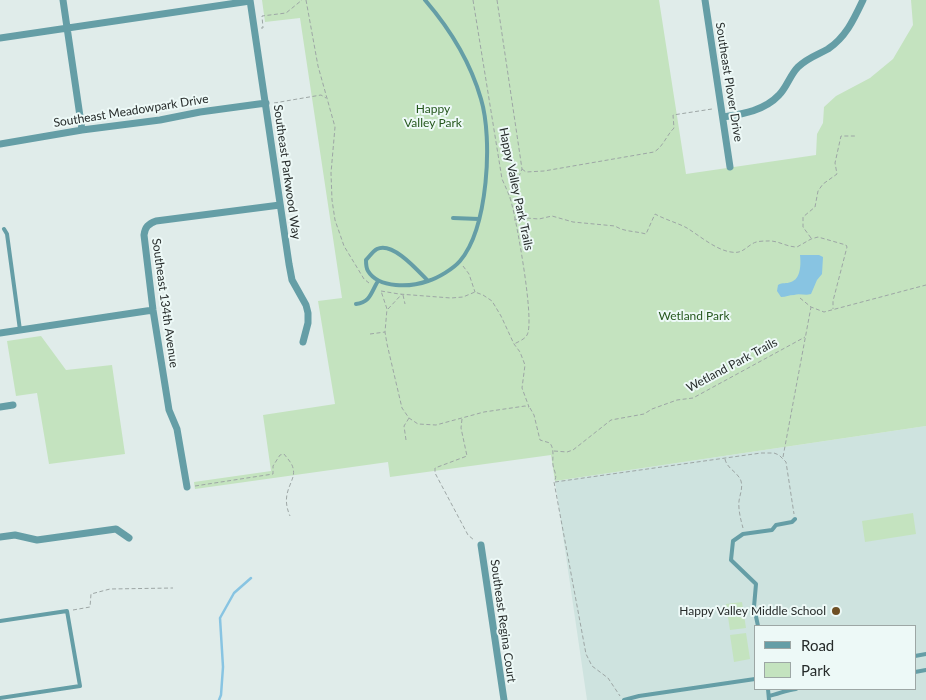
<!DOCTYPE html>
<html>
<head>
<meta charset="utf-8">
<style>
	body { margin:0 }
	#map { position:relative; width:926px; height:700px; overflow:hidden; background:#e0ecea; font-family:Lato,sans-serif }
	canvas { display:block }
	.legend { position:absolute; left:754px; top:625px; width:162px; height:65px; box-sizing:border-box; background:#edf9f7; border:1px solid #9da7a5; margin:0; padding:6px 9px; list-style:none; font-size:15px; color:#262b2a }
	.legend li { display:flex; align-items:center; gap:10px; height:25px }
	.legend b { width:25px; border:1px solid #9da7a5 }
</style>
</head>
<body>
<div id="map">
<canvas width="926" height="700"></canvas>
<ul class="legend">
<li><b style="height:6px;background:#659ea6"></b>Road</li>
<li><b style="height:14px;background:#c4e3bf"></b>Park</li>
</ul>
</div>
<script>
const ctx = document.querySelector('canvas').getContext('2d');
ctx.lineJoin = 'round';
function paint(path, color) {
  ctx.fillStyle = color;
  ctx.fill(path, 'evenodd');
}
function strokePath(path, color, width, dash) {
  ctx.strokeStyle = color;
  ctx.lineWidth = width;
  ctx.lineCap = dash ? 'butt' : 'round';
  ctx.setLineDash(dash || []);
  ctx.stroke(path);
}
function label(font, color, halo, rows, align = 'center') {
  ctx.font = font + ' Lato,sans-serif';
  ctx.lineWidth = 4;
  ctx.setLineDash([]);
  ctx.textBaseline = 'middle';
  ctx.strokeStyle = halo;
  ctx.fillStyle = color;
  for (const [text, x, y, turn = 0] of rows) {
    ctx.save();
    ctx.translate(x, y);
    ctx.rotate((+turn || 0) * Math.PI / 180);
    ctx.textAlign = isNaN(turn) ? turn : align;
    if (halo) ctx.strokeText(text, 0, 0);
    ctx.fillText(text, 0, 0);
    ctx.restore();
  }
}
paint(new Path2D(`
	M 926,426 L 926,700 L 587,700 L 555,481 ZM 755,626 L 915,626 L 915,689 L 755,689 Z`), '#cee3df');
paint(new Path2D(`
	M 262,0 L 659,0 L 686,174 L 816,155 L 817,134 L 823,123 L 824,107 L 836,96 L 870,78 L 893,59 L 913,25 L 911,0 L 926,0 L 926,426 L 555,481 L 551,455 L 390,477 L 388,462 L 195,489 L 194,482 L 271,471 L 263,415 L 335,404 L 318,301 L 342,298 L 300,18 L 265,22 Z
	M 41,336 L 66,370 L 112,365 L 125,454 L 49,464 L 37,393 L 16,396 L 7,341 Z
	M 913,513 L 916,534 L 865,542 L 862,521 Z
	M 742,602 L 746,628 L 730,630 L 726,604 Z
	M 746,633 L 750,659 L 734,662 L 730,635 Z`), '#c4e3bf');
paint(new Path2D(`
	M 800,255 L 819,255 L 823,257 L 822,274 L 817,280 L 811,294 C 805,296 800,293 794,295 C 789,295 786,297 781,297 L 777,291 L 778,285 C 783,282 786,284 791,282 C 801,279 801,264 800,255 Z`), '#88c4e2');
strokePath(new Path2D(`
	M 219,700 L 221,695 L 223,667 L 220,618 L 234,593 L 251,578`), '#88c4e2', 2.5);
strokePath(new Path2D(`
	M 306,0 L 318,66 L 335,127 L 331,173 L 332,200 L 335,220 L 344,246 L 364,279 L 369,283
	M 473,0 L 502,179 C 506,188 510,196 512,205 C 517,224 535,322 527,335 C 525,339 518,342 514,344
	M 497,0 L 522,169 L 510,198
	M 261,28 L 263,28 L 262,16 L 286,13 L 302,0
	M 274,103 L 321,95 L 326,98
	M 522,169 L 526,172 L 544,171 L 654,152 C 663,147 666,136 674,128 L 673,115 L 712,109
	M 514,220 L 526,218 L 539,219 L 552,216 L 573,222 L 615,226 C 624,232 636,231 646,234 L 655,214 C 666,220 678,223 687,228 C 700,236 716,250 731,252 C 742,254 745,248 752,244 C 756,241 763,241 767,241 C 778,240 786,247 797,247 L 811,239 L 818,237 L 846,245 L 847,247 L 833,301 L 833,309
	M 811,238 L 803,227 L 803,217 L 815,207 L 818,191 L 823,184 L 837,174 L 835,163 L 841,136 L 856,136
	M 463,266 L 469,274 L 475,292
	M 381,291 L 399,294 L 451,298 L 463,297 L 475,292 L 483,295 L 492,301 L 501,316 L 514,344 L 520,352 L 525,365 L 522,388 L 529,407 L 525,406 L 484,412 L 436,425 L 418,424 L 409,418 L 402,408 L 387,344 L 385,332 L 387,309 L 381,291
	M 403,295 L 405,304
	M 800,298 L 811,307 L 824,312 L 926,285
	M 388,309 L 402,294
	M 370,334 L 385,332
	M 530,408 L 534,415 L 540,440 L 550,443 C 555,451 552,456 553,465 C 554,472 558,475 554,482 L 586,654 L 592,666 L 608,678 L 620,696
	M 462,419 L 461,428 L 467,456 L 435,468 L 435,473 L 468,535 L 474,540
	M 406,440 L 404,426 L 409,418
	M 554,451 L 567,452 L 573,450 L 611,420 L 644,414 L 652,409 L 677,400 L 693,398 L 805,337
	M 783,457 L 811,307
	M 725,459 C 727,469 738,472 741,481 C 743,488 740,494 739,501 C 738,509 741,521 743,528
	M 555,482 L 761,453 L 774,453 L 779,455 L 786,462 L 794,514
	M 195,486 L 273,474 L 273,466 L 280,455 L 284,454 C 287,458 292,463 293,468 C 297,482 279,491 290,516
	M 73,610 L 90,607 L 91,594 L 110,589 L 173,588`), '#9da6a5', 1, [4, 2.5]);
strokePath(new Path2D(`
	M 425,0 C 450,29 470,61 481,99 C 493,139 488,228 460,261 C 453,269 438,278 428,281 C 411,287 379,289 368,271 C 366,268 366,263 366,260 C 369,257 373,251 377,249 C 393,241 419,272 428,281
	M 453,218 L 479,219
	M 4,229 L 7,234 L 20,330
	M 356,304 C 371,302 371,292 378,281
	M 0,621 L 67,611 L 80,686 L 0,698
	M 758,626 L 754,607 L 756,584 L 731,560 L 733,541 L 743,534 L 772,530 L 776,525 L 792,522 L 795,519
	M 915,656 L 926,654
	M 915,672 L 926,670
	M 768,689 L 769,700
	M 769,696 C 779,694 786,690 796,689
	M 624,700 L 639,696 L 755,679`), '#659ea6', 4);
strokePath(new Path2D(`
	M 63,0 L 82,130
	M 250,0 L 289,264 L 292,280 L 306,305 L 308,313 L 308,323 L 303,342
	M 705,0 L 730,167
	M 0,38 L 250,1
	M 723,117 C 742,114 764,111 779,95 C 787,87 790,75 798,67 C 807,58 817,55 828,49 C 846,37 854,19 863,0
	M 0,144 L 82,130 L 160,120 L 200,112 L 266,103
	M 0,333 L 153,310
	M 0,407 L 13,405
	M 187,487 L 177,429 L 169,410 L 153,310 L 144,235 C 145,227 148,224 156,221 L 280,205
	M 0,537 L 15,535 L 37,540 L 116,529 L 129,538
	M 481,545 L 504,700`), '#659ea6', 7);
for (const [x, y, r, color] of [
	[836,611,5,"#6e4f24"]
]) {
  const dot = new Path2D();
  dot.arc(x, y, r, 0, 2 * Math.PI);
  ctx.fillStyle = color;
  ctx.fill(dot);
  strokePath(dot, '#edf9f7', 2);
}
label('12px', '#262b2a', '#edf9f7', [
	["Southeast Plover Drive",729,82,81],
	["Southeast Meadowpark Drive",131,111,-9],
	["Southeast Parkwood Way",287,172,82],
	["Happy Valley Park Trails",516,189,78],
	["Southeast 134th Avenue",165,303,82],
	["Wetland Park Trails",732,365,-28],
	["Southeast Regina Court",503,621,82]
]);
label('12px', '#25571d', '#edf9f7', [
	["Happy",433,109],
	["Valley Park",433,123],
	["Wetland Park",694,316]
]);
label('12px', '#262b2a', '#edf9f7', [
	["Happy Valley Middle School",826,611]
], 'right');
</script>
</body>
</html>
